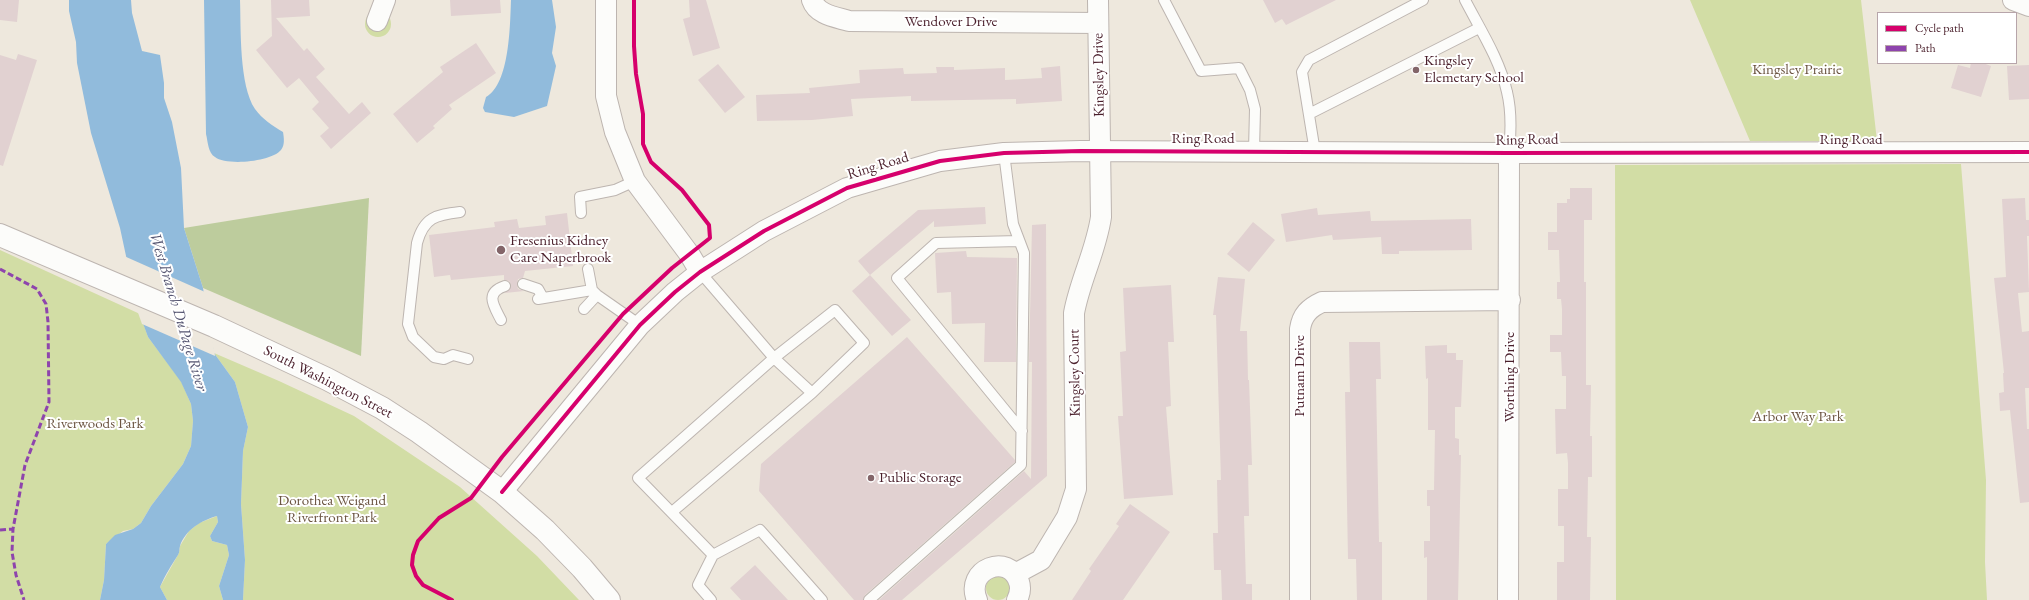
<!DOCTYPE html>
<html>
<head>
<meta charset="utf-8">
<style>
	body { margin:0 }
	#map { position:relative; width:2029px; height:600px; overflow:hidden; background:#eee8dd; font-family:"EB Garamond",serif }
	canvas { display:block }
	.legend { position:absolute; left:1877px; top:12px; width:140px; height:52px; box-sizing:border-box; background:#fff; border:1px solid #b7a5aa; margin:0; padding:5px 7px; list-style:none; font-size:12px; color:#4a1f2b }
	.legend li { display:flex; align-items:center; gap:8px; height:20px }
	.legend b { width:20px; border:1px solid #b7a5aa }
</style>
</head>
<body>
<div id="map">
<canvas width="2029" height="600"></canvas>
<ul class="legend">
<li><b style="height:5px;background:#d6006c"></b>Cycle path</li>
<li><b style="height:5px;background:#8e44ad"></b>Path</li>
</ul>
</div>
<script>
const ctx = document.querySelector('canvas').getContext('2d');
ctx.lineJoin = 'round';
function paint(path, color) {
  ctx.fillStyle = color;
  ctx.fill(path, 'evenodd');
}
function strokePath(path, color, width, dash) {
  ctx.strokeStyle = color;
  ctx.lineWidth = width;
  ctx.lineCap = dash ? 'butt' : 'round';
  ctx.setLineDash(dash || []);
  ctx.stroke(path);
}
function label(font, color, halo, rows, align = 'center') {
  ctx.font = font + ' "EB Garamond",serif';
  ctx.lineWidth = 4;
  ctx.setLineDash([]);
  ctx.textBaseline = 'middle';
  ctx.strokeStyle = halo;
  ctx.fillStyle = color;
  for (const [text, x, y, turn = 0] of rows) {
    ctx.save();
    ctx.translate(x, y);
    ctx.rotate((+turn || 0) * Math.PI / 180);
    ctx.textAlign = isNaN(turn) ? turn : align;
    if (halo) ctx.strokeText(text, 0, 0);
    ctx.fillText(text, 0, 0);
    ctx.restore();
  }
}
paint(new Path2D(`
	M 1690,0 L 1861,0 L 1877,141 L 1750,141 Z
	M365 24a13 13 0 1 1 26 0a13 13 0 1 1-26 0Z
	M 1961,164 L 1986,480 L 1985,562 L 1987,600 L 1616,600 L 1615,165 Z
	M 0,250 L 140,314 L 148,337 L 181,381 L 191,404 L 193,421 L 191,446 L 183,464 L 151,506 L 141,523 L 133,529 L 123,531 L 106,544 L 104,580 L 100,600 L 0,600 Z
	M 214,353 L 279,381 L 354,416 L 460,487 L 537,556 L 579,600 L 243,600 L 245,560 L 241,504 L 242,478 L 243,451 L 248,427 L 235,382 Z
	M 217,516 L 218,522 L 210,536 L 212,541 L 227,545 L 229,555 L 219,586 L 223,600 L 167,600 L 160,587 L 179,553 L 180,546 L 189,531 L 199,523 Z
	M986 588a12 12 0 1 1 24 0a12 12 0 1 1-24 0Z`), '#d2dda5');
paint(new Path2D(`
	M 369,198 L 361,356 L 203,288 L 184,228 Z`), '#bdcc9d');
paint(new Path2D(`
	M 69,0 L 131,0 L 132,13 L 142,51 L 160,55 L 164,83 L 164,98 L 172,122 L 181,168 L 184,228 L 203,288 L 214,353 L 235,382 L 248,427 L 243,451 L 242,478 L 241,504 L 245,560 L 243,600 L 223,600 L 219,586 L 229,555 L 227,545 L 212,541 L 210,536 L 218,522 L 217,516 C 202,520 185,530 180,546 C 179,549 180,552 178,555 C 171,566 165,575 160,587 L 167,600 L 100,600 L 104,580 L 106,544 L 115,535 L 133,529 L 141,523 L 151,506 L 183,464 L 191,446 L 193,421 L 191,404 L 181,382 L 148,337 L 137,307 L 120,228 L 91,133 L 77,63 L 76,42 L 69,11 Z
	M 204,0 L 240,0 C 241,29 239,85 255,109 C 262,119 273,126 283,132 C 284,138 285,145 281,150 C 271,162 226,166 215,157 C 208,153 208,142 206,134 Z
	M 511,0 L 552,0 L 556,27 L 552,53 L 556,66 L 547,106 L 514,117 L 485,112 L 483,108 L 486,97 C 510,84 510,24 511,0 Z`), '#91bbdc');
paint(new Path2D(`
	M 124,256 L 205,292 L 215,356 L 142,324 L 136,307 Z`), '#eee8dd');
paint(new Path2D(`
	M 0,0 L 19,0 L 17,22 L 0,20 Z
	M 271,0 L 309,0 L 310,16 L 276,18 L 304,51 L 307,48 L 325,69 L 316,77 L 349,114 L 362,102 L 371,113 L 331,149 L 320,136 L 329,128 L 312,109 L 319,102 L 299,78 L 287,88 L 256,50 L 272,36 Z
	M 450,0 L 500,0 L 501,13 L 451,16 Z
	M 689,0 L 706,0 L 720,48 L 693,56 L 683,19 L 690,17 Z
	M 1263,0 L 1336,0 L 1286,25 L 1282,19 L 1275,23 Z
	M 476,43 L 496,73 L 449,105 L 452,109 L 433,126 L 435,128 L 417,143 L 393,114 L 443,72 L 440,67 Z
	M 18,54 L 37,60 L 3,166 L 0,165 L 0,55 L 16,60 Z
	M 1971,63 L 1983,63 L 1991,66 L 1981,97 L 1951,88 L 1958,65 L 1970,68 Z
	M 718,64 L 745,97 L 725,113 L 698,80 Z
	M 2029,65 L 2029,99 L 2009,100 L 2007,66 Z
	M 1060,66 L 1062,101 L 1016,104 L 1016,99 L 911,101 L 911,96 L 851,99 L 853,116 L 812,120 L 757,121 L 756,95 L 810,93 L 809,88 L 860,83 L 859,70 L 903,68 L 904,74 L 937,73 L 936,67 L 954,67 L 954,70 L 1005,68 L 1005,80 L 1042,78 L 1041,68 Z
	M 1570,188 L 1592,188 L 1592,220 L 1584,220 L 1584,282 L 1586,282 L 1586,385 L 1591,385 L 1590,436 L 1592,436 L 1592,477 L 1588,477 L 1587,537 L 1591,537 L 1590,600 L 1557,600 L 1557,562 L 1564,562 L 1564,526 L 1558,526 L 1558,489 L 1568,489 L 1568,463 L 1567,453 L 1556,454 L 1555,409 L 1566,409 L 1566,376 L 1562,376 L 1561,352 L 1550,352 L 1550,335 L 1562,335 L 1562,309 L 1561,299 L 1557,299 L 1557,282 L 1560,282 L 1559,250 L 1548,250 L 1548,232 L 1557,232 L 1557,203 L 1567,203 L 1567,199 L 1570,199 Z
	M 2025,198 L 2026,220 L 2029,220 L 2029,236 L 2027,236 L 2029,292 L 2018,293 L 2022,332 L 2029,331 L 2029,388 L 2025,388 L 2027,429 L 2029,429 L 2029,502 L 2020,503 L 2010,410 L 2000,411 L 1999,393 L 2004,392 L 2003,373 L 2004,373 L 1994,278 L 2006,277 L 2002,199 Z
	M 985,207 L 986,224 L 934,227 L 934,221 L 870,275 L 858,261 L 918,210 Z
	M 1317,208 L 1318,215 L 1370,211 L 1371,221 L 1471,219 L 1472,250 L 1399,251 L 1399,254 L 1382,254 L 1381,237 L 1333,240 L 1332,235 L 1286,242 L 1281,214 Z
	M 567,213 L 573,266 L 525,271 L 523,278 L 518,279 L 517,285 L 518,289 L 524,291 L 505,293 L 511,286 L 509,281 L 504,280 L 504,275 L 451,280 L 450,275 L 434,277 L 429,235 L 495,227 L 494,222 L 517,219 L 519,228 L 546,225 L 545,216 Z
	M 1253,222 L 1275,240 L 1249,272 L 1227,254 Z
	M 1046,224 L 1047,476 L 902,600 L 879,600 L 1024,471 L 1031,479 L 1032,362 L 1029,362 L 1032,225 Z
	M 966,251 L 967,257 L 1017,258 L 1016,362 L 984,362 L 985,323 L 952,324 L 951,292 L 937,293 L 935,253 Z
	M 870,275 L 911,320 L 892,336 L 852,291 Z
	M 1218,277 L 1245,279 L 1240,331 L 1247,331 L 1248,380 L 1249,380 L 1252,465 L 1248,465 L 1249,516 L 1244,516 L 1246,584 L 1252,584 L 1252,600 L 1222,600 L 1221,570 L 1214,570 L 1213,533 L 1218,533 L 1217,480 L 1221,480 L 1216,315 L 1213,315 Z
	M 1171,285 L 1174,342 L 1168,342 L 1171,406 L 1166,407 L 1173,495 L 1124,499 L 1118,416 L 1123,416 L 1120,352 L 1126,351 L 1123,288 Z
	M 907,337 L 1015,460 L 1015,462 L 865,595 L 863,600 L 854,600 L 759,491 L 761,464 Z
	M 1349,342 L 1380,342 L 1381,379 L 1376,379 L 1379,542 L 1382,542 L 1382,600 L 1357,600 L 1356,559 L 1348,559 L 1345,392 L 1350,392 Z
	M 1447,345 L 1447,353 L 1456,353 L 1456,360 L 1463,360 L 1461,407 L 1455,407 L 1455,438 L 1459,439 L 1459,455 L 1461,455 L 1458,600 L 1427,600 L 1427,557 L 1424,558 L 1424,541 L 1430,541 L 1430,506 L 1427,506 L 1427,490 L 1434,490 L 1435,430 L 1428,430 L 1428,378 L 1426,379 L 1425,346 Z
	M 1130,504 L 1170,532 L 1123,600 L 1072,600 L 1091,571 L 1089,569 L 1119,526 L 1116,524 Z
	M 755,565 L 788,600 L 741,600 L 730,588 Z`), '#e1d1d1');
const lane = new Path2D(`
	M 1164,0 L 1201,71 L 1239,68 L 1250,90 L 1255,109 L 1254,151
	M 1465,0 C 1480,29 1500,60 1507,92 C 1512,112 1511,133 1509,153
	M 1309,114 L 1479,28
	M 1315,152 L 1302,72 L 1309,60 L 1423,0
	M 460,212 C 436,215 424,217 417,243 L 408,324 L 413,337 L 434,357 L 444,359 L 453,355 L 468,359
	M 581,213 L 580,197 L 615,190 L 635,181
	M 1019,241 L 936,243 L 897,278 L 1022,431
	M 588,269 L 592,290
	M 700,272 L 774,358 L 638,478 L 713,555 L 698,585 L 711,600
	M 523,284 L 538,289 L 543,298
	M 538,299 L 592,290 L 597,295
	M 584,309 L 597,295 L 640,325
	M 835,310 L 864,343 L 812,393 L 774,358 Z
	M 501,320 C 494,306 484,293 505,286
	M 672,512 L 812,393
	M 713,555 L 760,530 L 822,600
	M 869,600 L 1021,465 L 1024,253 L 1013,224 L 1004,153`);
const street = new Path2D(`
	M 606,0 L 606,96 L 615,132 L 635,181 L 690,255 L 700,272
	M 812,0 C 817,15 836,17 849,21 L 1098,23
	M 2013,0 L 2029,6
	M 377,21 L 385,0
	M 502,492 L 640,325 L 675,292 L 700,272 L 764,231 L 847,188 L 940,161 L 1004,153 L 1081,151 L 1509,153 L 2029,152
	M 1015,574 L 1041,560 L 1067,517 L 1076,489 L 1074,313 C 1080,280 1096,251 1101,217 L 1098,0
	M 977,600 C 964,569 1009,552 1019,582 C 1021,588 1020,594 1017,600
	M 1300,600 L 1300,329 C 1302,315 1309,308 1322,302 L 1510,300
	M 1508,600 L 1509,153`);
const secondary = new Path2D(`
	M 0,235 L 214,326 L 327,379 L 382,408 L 419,432 L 502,492 L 545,530 L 582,568 L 609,600`);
strokePath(lane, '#bdb5b0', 12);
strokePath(street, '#bdb5b0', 22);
strokePath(secondary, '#bdb5b0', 24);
strokePath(lane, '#fcfcfa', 10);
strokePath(street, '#fcfcfa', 20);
strokePath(secondary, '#fcfcfa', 22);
strokePath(new Path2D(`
	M 0,269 L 37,289 L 46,304 L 48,322 L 49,402 L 25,465 L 13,529 L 12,552 L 16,575 L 24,600
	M 0,530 L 13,529`), '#8e44ad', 3, [6, 3]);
strokePath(new Path2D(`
	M 502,492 L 640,325 L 675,292 L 700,272 L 764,231 L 847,188 L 940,161 L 1004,153 L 1081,151 L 1509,153 L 2029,152
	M 452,600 L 423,585 L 416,576 L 412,565 L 413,555 L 418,541 L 439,518 L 471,498 L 502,457 L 623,314 L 672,268 L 710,238 L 709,225 L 682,190 L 651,162 L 643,144 L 643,114 L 636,74 L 634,46 L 634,0`), '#d6006c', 4);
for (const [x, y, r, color] of [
	[1416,70,4,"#836569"],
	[501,250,5,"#836569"],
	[871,478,4,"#836569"]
]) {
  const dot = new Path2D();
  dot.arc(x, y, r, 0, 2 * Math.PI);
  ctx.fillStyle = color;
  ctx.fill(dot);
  strokePath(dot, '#fff', 1.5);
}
label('15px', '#4a1f2b', '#fff', [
	["Wendover Drive",951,22],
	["Kingsley Drive",1099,75,-91],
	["Ring Road",1203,139],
	["Ring Road",1527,140,-1],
	["Ring Road",1851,140],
	["Ring Road",878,166,-17],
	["Kingsley Court",1075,373,-91],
	["Putnam Drive",1300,376,-90],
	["Worthing Drive",1510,377,-90],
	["South Washington Street",328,382,27]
]);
label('15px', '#4a1f2b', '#fff', [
	["Kingsley",1424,61],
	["Elemetary School",1424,78],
	["Fresenius Kidney",510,241],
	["Care Naperbrook",510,258],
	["Public Storage",879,478]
], 'left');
label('15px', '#6c5542', '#fff', [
	["Kingsley Prairie",1797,70],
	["Arbor Way Park",1798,417],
	["Riverwoods Park",95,424],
	["Dorothea Weigand",332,501],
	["Riverfront Park",332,518]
]);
label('italic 16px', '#565672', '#fff', [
	["West Branch DuPage River",178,312,73]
]);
</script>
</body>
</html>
